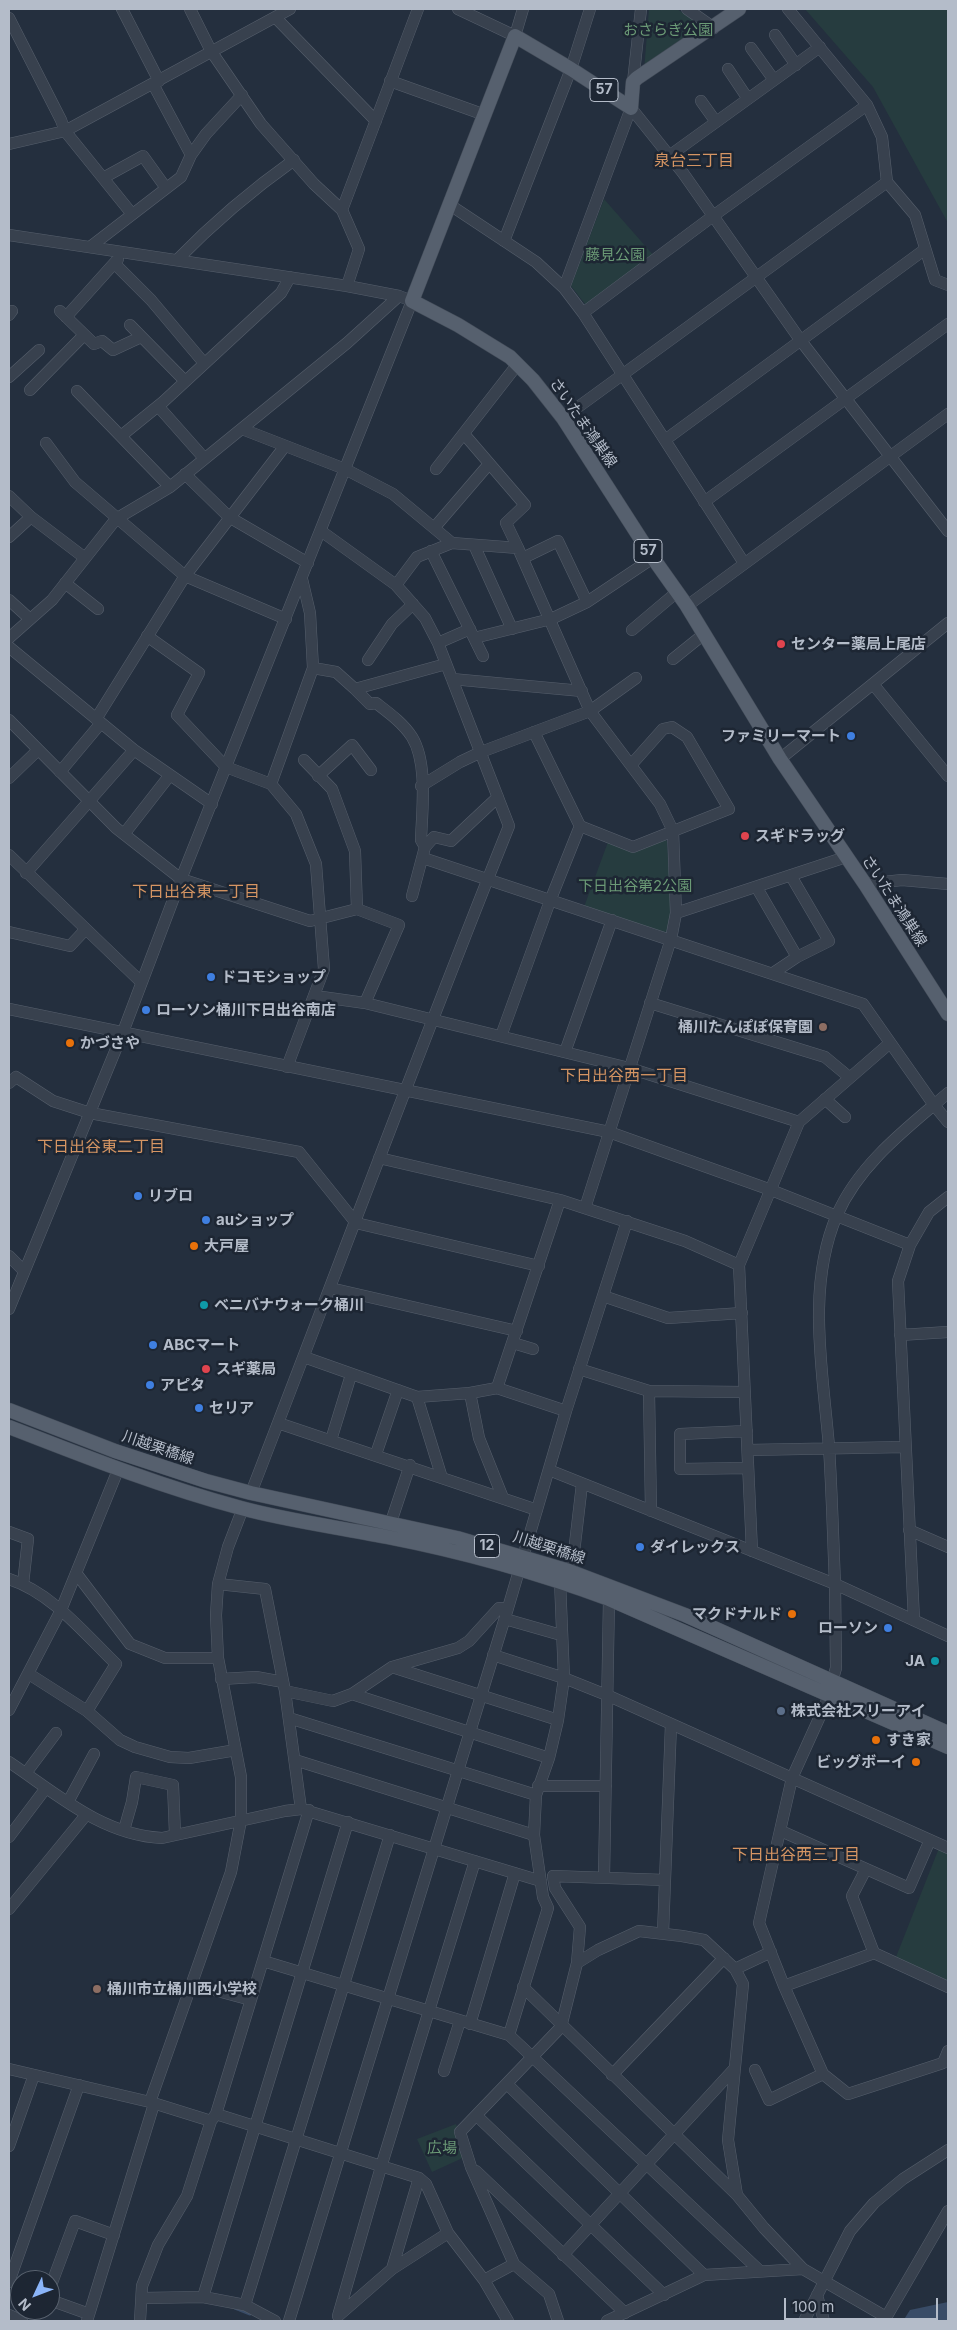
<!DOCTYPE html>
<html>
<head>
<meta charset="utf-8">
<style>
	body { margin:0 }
	#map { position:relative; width:957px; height:2330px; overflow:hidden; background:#242f3e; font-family:Inter,sans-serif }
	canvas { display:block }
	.frame { position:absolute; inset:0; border:10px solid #b4bcc9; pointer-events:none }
	.north { position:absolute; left:10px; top:2270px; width:50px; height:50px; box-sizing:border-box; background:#1d2633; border:1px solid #59626f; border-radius:50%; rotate:227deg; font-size:14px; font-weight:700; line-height:20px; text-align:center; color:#b4bcc9 }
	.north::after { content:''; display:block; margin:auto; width:18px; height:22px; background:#8ab4f8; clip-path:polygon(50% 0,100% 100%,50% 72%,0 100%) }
	.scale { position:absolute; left:784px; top:2298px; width:154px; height:22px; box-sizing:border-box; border:2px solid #b4bcc9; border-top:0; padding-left:6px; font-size:15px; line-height:18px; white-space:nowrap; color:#b4bcc9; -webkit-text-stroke:4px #1d2633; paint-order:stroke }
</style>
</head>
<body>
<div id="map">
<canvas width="957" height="2330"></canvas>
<div class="frame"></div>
<div class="north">N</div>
<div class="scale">100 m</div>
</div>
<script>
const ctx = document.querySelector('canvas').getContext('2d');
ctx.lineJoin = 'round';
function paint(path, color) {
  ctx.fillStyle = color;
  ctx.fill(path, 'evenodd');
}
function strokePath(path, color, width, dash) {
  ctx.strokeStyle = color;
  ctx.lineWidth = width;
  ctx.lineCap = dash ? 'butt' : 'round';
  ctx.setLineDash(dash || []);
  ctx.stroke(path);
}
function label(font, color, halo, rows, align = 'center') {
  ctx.font = font + ' Inter,"Noto Sans JP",sans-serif';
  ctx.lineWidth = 5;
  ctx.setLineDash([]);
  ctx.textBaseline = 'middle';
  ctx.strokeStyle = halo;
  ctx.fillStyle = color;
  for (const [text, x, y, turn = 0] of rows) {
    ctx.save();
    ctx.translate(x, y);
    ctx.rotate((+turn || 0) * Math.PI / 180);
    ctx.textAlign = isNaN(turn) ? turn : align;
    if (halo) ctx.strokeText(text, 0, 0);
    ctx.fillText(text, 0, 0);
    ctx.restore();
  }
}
paint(new Path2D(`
	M 649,9 L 677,9 L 707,29 L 644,71 Z
	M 805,9 L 948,9 L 948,223 L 873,87 Z
	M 604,199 L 655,257 L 592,313 L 571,286 Z
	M 664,839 L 667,841 L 672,918 L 669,931 L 664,932 L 584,907 L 608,842 L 635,852 Z
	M 939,1848 L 948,1852 L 948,1981 L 896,1957 Z
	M 456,2124 L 467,2156 L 432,2172 L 417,2139 Z`), '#263c3f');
paint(new Path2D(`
	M 948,2302 L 948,2321 L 903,2321 L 910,2310 Z`), '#394c67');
strokePath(new Path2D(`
	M 235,2308 L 250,2314`), '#394c67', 3);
const minor = new Path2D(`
	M 122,9 L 159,81
	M 190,9 L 211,51 L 261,124 L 314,184 L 342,210 L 359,249 L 347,286
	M 458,9 L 515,36 L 523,9
	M 687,9 L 714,28
	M 788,9 L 867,105 L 882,137 L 887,182 L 915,215 L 935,280 L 948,285
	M 275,17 L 376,121
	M 9,18 L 61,120 L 65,131 L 132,214
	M 775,35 L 796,65
	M 751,48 L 774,80
	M 728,69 L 748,99
	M 390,81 L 485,115
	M 633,82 L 641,9
	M 153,84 L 191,155
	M 701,101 L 716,122
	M 631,108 L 683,173 L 801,341 L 948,531
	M 9,144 L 65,131 L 290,9
	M 669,156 L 820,47
	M 103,178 L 143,156 L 166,188
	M 450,205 L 536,262 L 564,288 L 583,313 L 744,563
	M 342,210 L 418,9
	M 9,235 L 347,286 L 399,296 L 412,301 L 181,879 L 123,1032 L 9,1309
	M 504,241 L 571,69 L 590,9
	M 90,247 L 181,177 L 191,155 L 206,134 L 242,95
	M 177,260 C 215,221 249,192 294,160
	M 115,264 L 151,300 L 204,363
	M 564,288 L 631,108
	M 60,311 L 94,344 L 102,341 L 113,350 L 141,337
	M 583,313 L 713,216 L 867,105
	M 9,315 L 12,311
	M 66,317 L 118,259
	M 130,325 L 185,381
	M 9,377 L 39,350
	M 30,390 L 84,335
	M 77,391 L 170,487
	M 158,406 L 204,458
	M 563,418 L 887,182
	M 242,429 L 345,469 L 393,494 L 452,543
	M 464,434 L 525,505 L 506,523 L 518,548
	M 121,436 L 163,402 L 281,293 L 290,277
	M 665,440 L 924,250
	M 46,443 L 75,482 L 185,576 L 286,619
	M 436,469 L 517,365
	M 185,474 L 229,517 L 308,563
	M 9,496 L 31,517 L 85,558
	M 704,502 L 948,324
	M 434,528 L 489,464
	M 9,537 L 31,517
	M 474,545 L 512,629
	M 431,551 L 483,656
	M 523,558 L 558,541 L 587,602
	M 65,583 L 98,609
	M 396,585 L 417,557 L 452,543 L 518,548 L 590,711 L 660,804 L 673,831 L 676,913 L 671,939 L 585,1208
	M 9,600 L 30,619
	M 687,606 L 948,414
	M 632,630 L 677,592
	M 147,636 L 199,673 L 177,715 L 226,767 L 271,784 L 296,814 L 316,864 L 324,969 L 287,1067
	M 9,638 L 52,600 L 116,519 L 170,487 L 347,343 L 399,296
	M 474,638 L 551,619 L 587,602 L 653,558
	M 438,643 L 470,629
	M 9,647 L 134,750 L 212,804
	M 673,659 L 704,634
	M 368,660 L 392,624 L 413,604
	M 313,668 L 336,672 L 355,689 L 446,664
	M 452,679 L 582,691
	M 873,684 L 948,776
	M 355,689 L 370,704 L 376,703 C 389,713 403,723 412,737 C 428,763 422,810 421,840 L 425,847
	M 96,719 L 185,576 L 285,446
	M 9,720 L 116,828 L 181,879 L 310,921 L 357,909 L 399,925 L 365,1003
	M 780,759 L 948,623
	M 304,760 L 332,789 L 355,851 L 357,909
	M 60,772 L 101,723
	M 318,776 L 352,745 L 371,770
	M 9,778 L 38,750
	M 271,784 L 313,668 L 310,613 L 302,579
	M 421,786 L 460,762 L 481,752 L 590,711 L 636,678
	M 580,826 L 633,847 L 729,809 L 687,737 L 672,727 L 663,729 L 631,765
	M 124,834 L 170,775
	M 9,855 L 141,982
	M 423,858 L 863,1004 L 934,1105 L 948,1122
	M 26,873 L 134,750
	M 865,884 L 902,880 L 948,884
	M 757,888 L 797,957
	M 412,896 L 425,847 L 434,837 L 451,841 L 498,797
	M 676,913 L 846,857
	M 9,932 L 70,946 L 85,930
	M 773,973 L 797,957 L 829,941 L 791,876
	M 315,996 L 365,1003 L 629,1068 L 799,1122
	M 650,1003 L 825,1057 L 849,1077
	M 9,1009 L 609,1132 L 771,1190 L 910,1245
	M 501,1036 L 550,901 L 580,826 L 534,732
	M 565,1052 L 612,920
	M 9,1083 L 16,1077 L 53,1101 L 90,1113 L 299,1152 L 356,1223 L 539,1266
	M 948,1093 C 907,1128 859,1164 837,1215 C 806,1287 823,1372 829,1447 C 832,1493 833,1538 835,1584 L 948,1636
	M 825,1099 L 845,1117
	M 379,1158 L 560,1200 L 685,1241 L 739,1265 L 752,1551
	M 9,1256 L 24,1271
	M 739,1265 L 799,1122 L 890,1043
	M 330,1288 L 517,1331
	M 603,1296 L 668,1318 L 742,1313
	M 900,1335 L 948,1332
	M 513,1343 L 533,1349
	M 304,1357 L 417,1397 L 470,1393 L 497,1388 L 566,1411
	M 579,1369 L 649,1391 L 745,1392
	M 497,1388 L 560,1200
	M 649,1391 L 651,1511
	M 470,1393 L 479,1438 L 503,1498
	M 417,1397 L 442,1478
	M 278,1423 L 537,1510
	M 747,1431 L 680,1434 L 680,1469 L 748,1468
	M 331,1440 L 351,1375
	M 748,1450 L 905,1447
	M 376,1454 L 398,1390
	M 549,1470 L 835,1584 L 836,1668 L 826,1703 L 792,1778 L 759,1923 L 784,1986 L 823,2074 L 848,2094 L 943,2063 L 948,2051
	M 251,1493 C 337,1271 420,1047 509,826 L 438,643 L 425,618 L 396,585 L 321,531
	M 391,1522 L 410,1465
	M 909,1530 L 948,1547
	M 9,1532 L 28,1539 L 23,1584
	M 569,1571 L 573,1561 L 582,1484
	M 76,1573 L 130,1644 L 165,1658 L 218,1658
	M 9,1579 C 52,1593 84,1633 116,1664 L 87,1711
	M 218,1584 L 265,1589 L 285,1691 L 301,1809
	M 505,1619 L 561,1635
	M 914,1620 L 898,1281 L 910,1245 L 929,1212 L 948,1197
	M 493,1655 L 564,1678 L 609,1696 L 948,1848
	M 392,1667 L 558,1720
	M 29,1674 L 87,1711 L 120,1740 L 135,1747 L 170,1757 L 189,1758 L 236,1750
	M 221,1679 L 256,1677 L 283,1682
	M 285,1691 L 333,1701 L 352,1694 L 549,1758
	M 352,1694 L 392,1667 L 458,1648 L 469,1641 L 499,1608 L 508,1608
	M 9,1710 L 61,1610 L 118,1470
	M 289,1718 L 536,1795
	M 295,1760 L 534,1835
	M 9,1762 C 57,1794 102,1835 162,1838 L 285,1811 L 301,1809 L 541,1881
	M 26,1773 L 56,1733
	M 538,1786 L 606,1786
	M 68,1802 L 94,1754
	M 124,1830 L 132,1802 L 136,1777 L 173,1785 L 175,1834
	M 781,1831 L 909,1888 L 930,1840
	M 9,1837 L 46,1788
	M 866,1869 L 852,1896 L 874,1953
	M 604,1878 L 609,1599
	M 9,1909 L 86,1815
	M 663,1933 L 671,1724
	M 263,1961 L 509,2035 L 760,2271
	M 577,1963 L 580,1927 L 555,1888 L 553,1876 L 665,1880
	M 735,1969 L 771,1952
	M 192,1984 L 251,2000
	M 784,1986 L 874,1953 L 948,1987
	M 523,1987 L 737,2195 L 764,2228 L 803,2269 L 886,2317
	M 470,2024 L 515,1873
	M 509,2035 L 548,1908 L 543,1897 L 534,1835 L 536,1795 L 549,1758 L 558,1720 L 564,1678 L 560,1581
	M 9,2069 L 150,2102 L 211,2121
	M 755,2070 L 769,2100 L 823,2074
	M 444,2071 L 460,2021
	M 612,2075 L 724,1958
	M 507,2084 L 704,2275
	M 150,2102 L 231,1872 L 241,1820 L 241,1777 L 218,1658 L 216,1615 L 218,1584 L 228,1547 L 243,1508
	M 216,2114 L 419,2178 L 392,2269
	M 477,2116 L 664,2295
	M 9,2146 L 34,2075
	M 476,2171 L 625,2313
	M 419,2178 L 426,2184 L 448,2233 L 484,2280 L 508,2321
	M 563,2255 L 735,2068
	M 484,2280 L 514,2264
	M 9,2282 L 79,2085
	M 50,2288 L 75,2221 L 114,2235
	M 817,2295 L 824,2321
	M 203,2297 L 348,1822
	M 142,2298 L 203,2297 L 245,2305 L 275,2321
	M 50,2300 L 89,2314
	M 245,2305 L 390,1835
	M 9,2315 L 22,2321
	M 338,2316 L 381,2167 L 475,1861
	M 338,2316 L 392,2269 L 448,2233
	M 87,2321 L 154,2104
	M 140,2321 L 142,2286 L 158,2245 L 187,2196 L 211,2121 L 216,2114 L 309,1810
	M 289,2321 L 508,1608 L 566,1411 L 627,1221
	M 558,2321 L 549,2294 L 514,2264 L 471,2167 L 460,2132 L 561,2027 L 577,1963 L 598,1950 L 639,1931 L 682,1936 L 704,1940 L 735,1969 L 743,1984 L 728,2140 L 737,2195
	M 607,2321 L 704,2275 L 803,2269
	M 804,2321 L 850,2231 L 874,2203 L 903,2179 L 948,2150
	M 884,2321 L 948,2211`);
const major = new Path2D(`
	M 739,9 L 637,78 L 633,82 L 631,108 L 571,69 L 515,36 L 412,301 L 458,325 L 510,357 L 533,380 L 563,418 L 653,558 L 687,606 L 780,759 L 865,884 L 948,1014
	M 9,1410 L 115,1451 L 206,1481 L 251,1493 L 457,1538 L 569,1571 L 685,1615 L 948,1733
	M 9,1427 C 86,1457 162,1487 241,1508 C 289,1521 338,1527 387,1537 C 464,1552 536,1572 609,1599 L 948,1747`);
strokePath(minor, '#565f6c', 12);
strokePath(major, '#414a57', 15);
strokePath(minor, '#38414e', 11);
strokePath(major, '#56606e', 14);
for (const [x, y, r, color] of [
	[781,644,5,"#e0444e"],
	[851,736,5,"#3f7fe0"],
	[745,836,5,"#e0444e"],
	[211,977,5,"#3f7fe0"],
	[146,1010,5,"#3f7fe0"],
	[823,1027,5,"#8d6e63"],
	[70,1043,5,"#e8710a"],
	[138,1196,5,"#3f7fe0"],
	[206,1220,5,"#3f7fe0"],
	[194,1246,5,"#e8710a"],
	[204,1305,5,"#0f9aa8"],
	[153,1345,5,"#3f7fe0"],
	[206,1369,5,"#e0444e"],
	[150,1385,5,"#3f7fe0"],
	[199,1408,5,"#3f7fe0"],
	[640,1547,5,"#3f7fe0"],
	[792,1614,5,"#e8710a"],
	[888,1628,5,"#3f7fe0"],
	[935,1661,5,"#0f9aa8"],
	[781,1711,5,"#5c6f8a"],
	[876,1740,5,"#e8710a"],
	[916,1762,5,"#e8710a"],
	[97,1989,5,"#8d6e63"]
]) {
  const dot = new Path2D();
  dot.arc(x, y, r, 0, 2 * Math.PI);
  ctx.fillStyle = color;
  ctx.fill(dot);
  strokePath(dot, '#1d2633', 2);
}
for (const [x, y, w] of [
	[604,90,28],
	[648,551,28],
	[487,1546,25]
]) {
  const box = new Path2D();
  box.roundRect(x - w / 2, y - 11.5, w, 23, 4);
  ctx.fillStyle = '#1d2633';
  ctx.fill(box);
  strokePath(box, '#b4bcc9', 1);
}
label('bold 14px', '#b4bcc9', null, [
	["57",604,90],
	["57",648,551],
	["12",487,1546]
]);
label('15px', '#6b9a76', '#1d2633', [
	["おさらぎ公園",668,30],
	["藤見公園",615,255],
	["下日出谷第2公園",635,886],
	["広場",442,2148]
]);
label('15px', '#b4bcc9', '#1d2633', [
	["さいたま鴻巣線",583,423,55],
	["さいたま鴻巣線",894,901,57],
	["川越栗橋線",158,1448,19],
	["川越栗橋線",549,1548,18]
]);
label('bold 15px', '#b4bcc9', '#1d2633', [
	["センター薬局上尾店",791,644],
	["ファミリーマート",841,736,"right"],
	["スギドラッグ",755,836],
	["ドコモショップ",221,977],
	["ローソン桶川下日出谷南店",156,1010],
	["桶川たんぽぽ保育園",813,1027,"right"],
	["かづさや",80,1043],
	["リブロ",148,1196],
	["auショップ",216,1220],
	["大戸屋",204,1246],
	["ベニバナウォーク桶川",214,1305],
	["ABCマート",163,1345],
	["スギ薬局",216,1369],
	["アピタ",160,1385],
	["セリア",209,1408],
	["ダイレックス",650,1547],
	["マクドナルド",782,1614,"right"],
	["ローソン",878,1628,"right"],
	["JA",925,1661,"right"],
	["株式会社スリーアイ",791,1711],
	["すき家",886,1740],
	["ビッグボーイ",906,1762,"right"],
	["桶川市立桶川西小学校",107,1989]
], 'left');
label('16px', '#d59563', '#1d2633', [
	["泉台三丁目",694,161],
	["下日出谷東一丁目",196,892],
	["下日出谷西一丁目",624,1076],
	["下日出谷東二丁目",101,1147],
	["下日出谷西三丁目",796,1855]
]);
</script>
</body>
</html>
